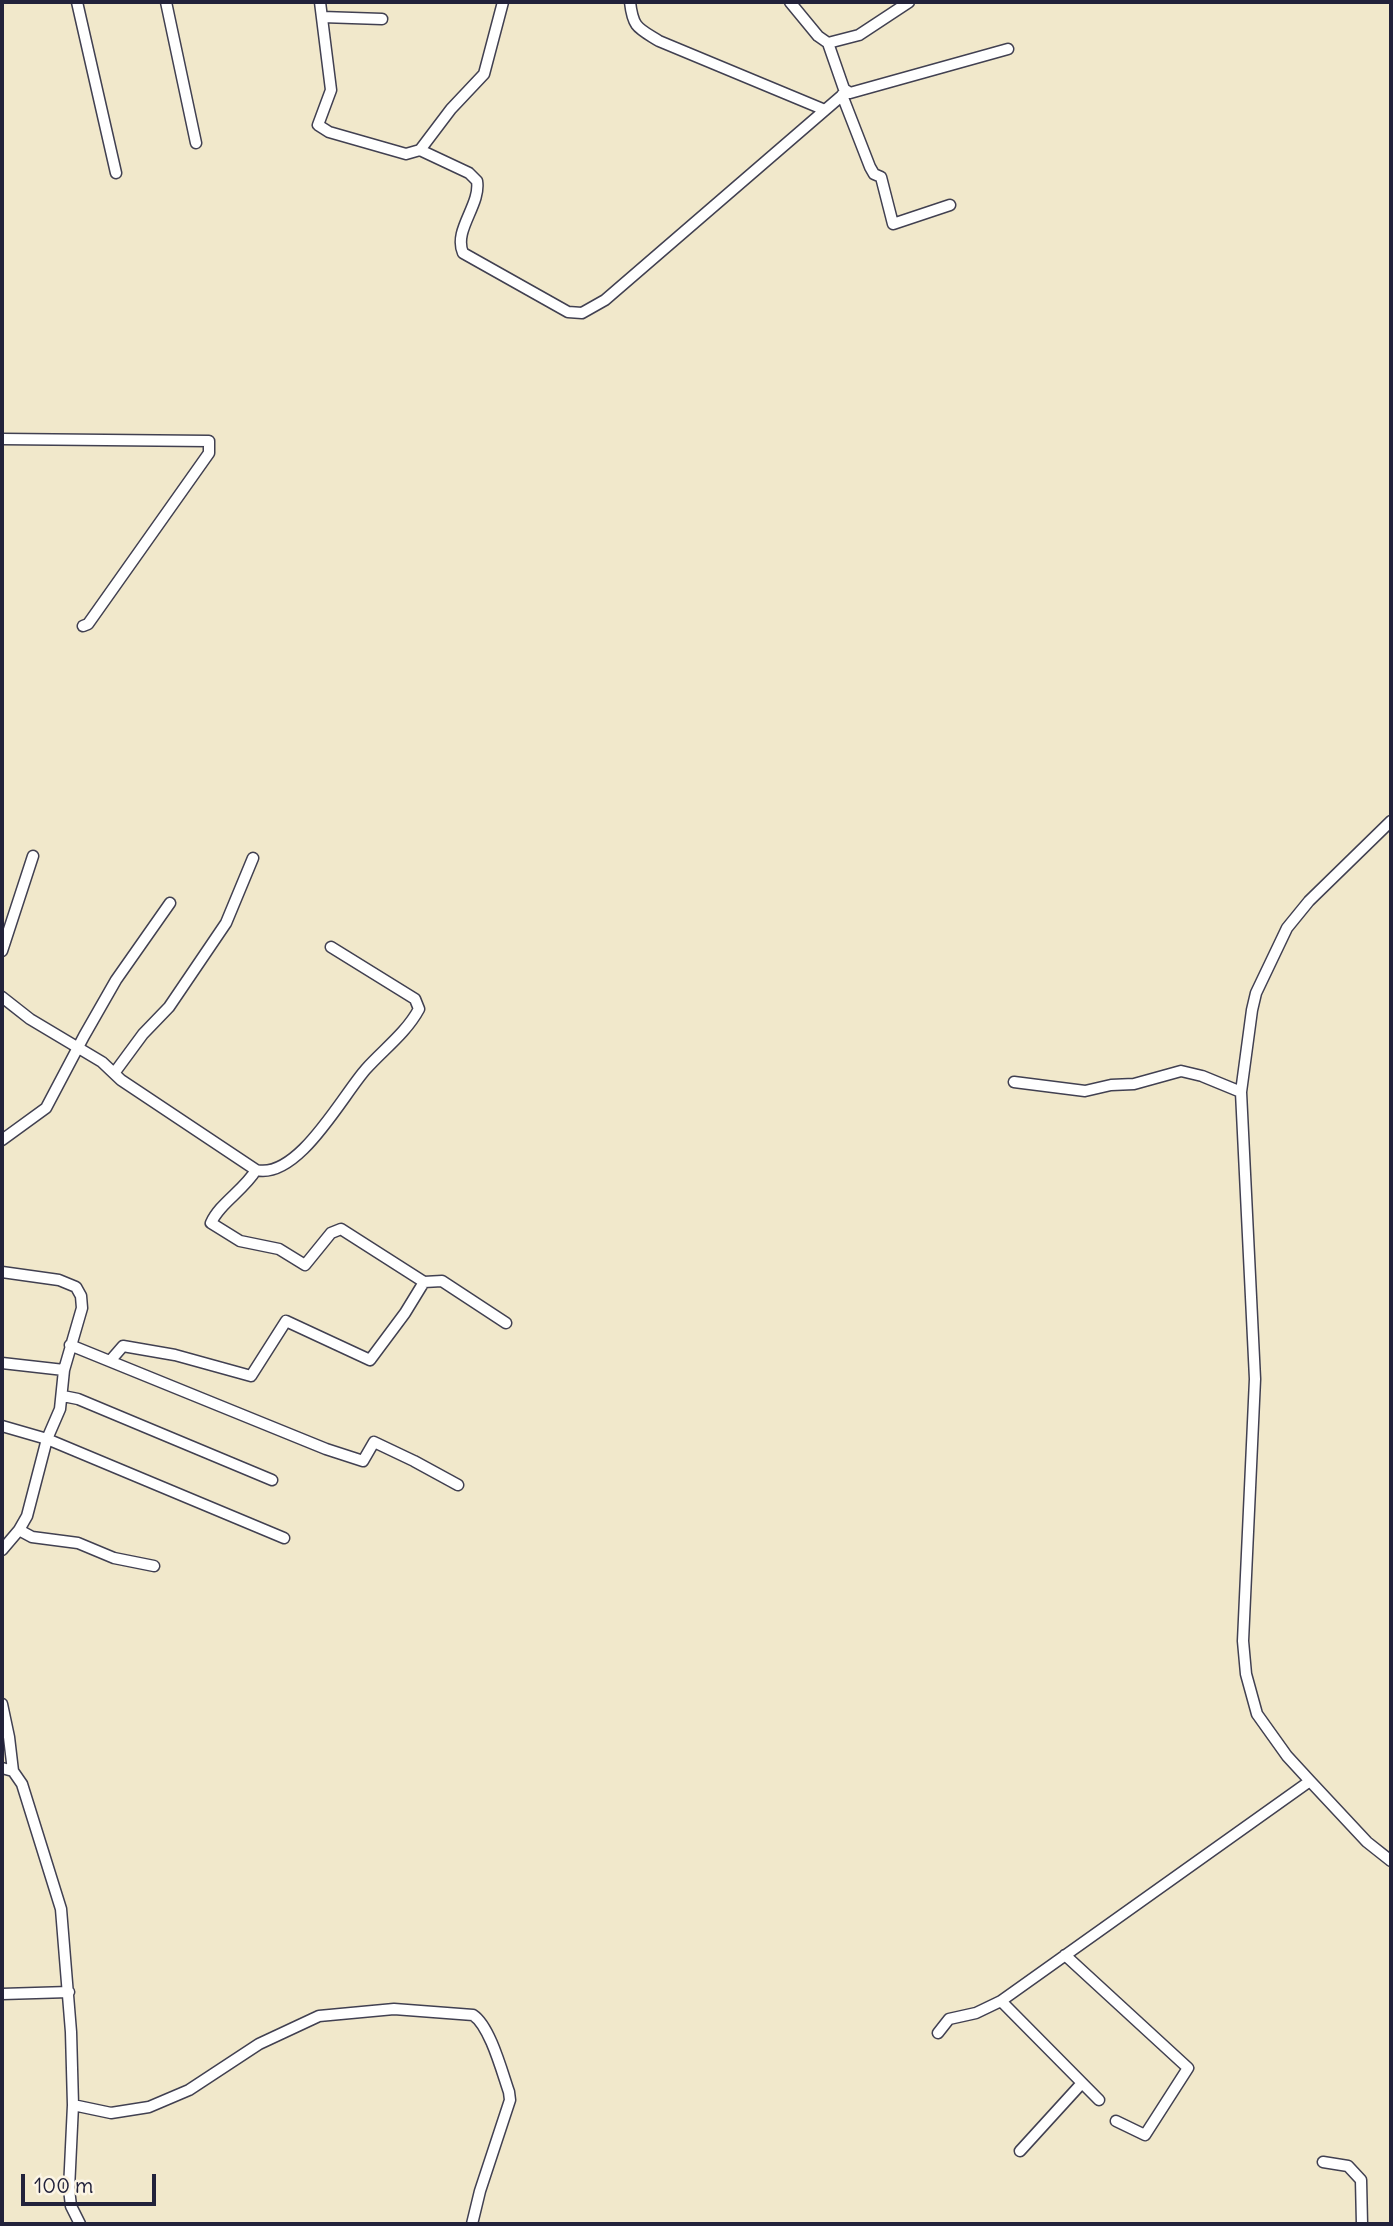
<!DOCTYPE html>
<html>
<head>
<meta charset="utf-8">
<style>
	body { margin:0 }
	#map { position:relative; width:1393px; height:2226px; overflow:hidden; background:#f1e8cb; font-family:Delius,sans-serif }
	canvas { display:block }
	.frame { position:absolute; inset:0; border:4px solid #22223b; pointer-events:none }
	.scale { position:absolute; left:21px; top:2174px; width:135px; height:32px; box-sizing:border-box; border:4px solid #22223b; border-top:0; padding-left:9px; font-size:21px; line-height:24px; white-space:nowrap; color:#22223b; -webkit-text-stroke:5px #fcf5e5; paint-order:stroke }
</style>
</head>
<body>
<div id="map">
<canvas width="1393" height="2226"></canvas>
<div class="frame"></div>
<div class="scale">100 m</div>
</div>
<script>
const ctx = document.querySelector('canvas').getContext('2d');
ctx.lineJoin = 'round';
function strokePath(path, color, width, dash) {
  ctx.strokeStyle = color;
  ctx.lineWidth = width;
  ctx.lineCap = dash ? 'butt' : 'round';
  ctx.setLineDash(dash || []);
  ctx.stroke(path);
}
const minor = new Path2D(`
	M 77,2 L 116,173
	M 166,2 L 196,143
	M 320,2 L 331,90 L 318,125 L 329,132 L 406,154 L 420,150 L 451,109 L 484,74 L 503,2
	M 630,2 C 633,28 638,28 659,41 L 825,110
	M 790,2 L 818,36 L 828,43 L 859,35 L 909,2
	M 322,17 L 382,19
	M 828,43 L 844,89 L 850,93 L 1008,49
	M 842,95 L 870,167 L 874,174 L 881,177 L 893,224 L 950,205
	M 420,150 L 469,173 L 477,181 C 481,205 453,230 463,253 L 568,312 L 582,313 L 605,300 L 846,92
	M 2,439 L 209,441 L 209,453 L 88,624 L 83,626
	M 1391,821 L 1309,901 L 1287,928 L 1256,993 L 1252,1010 L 1241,1092 L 1255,1379 L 1243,1641 L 1246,1674 L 1257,1714 L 1287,1756 L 1310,1781 L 1367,1842 L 1391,1861
	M 2,951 L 33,856
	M 2,997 L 30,1019 L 102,1062 L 121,1080 L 256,1170 C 244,1190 219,1204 211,1223 L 240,1241 L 279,1249 L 305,1265 L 331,1233 L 341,1229 L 424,1282 L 405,1313 L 370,1360 L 286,1321 L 251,1376 L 175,1355 L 123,1346 L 110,1361
	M 115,1072 L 143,1034 L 169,1007 L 226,923 L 253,858
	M 1014,1082 L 1085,1091 L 1111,1085 L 1134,1084 L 1181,1071 L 1202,1076 L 1241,1092
	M 2,1140 L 46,1108 L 84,1036 L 116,980 L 170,903
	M 256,1170 C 298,1180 342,1096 366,1069 C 384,1049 406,1033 419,1009 L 415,999 L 331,947
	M 2,1272 L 59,1280 L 76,1287 L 81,1296 L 82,1308 L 64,1370 L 60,1409 L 47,1439 L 27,1516 L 19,1530 L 2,1550
	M 424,1282 L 442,1281 L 506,1323
	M 70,1345 L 326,1449 L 363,1461 L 374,1442 L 414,1461 L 458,1485
	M 2,1363 L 64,1370
	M 63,1396 L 78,1399 L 272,1480
	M 2,1426 L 47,1439 L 284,1538
	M 19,1530 L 32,1537 L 78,1543 L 114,1558 L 154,1566
	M 2,1704 L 9,1737 L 13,1771
	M 2,1768 L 13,1771 L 22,1784 L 61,1909 L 71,2032 L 73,2105 L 69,2189 L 71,2206 L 80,2224
	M 1065,1955 L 1188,2068 L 1145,2135 L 1116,2121
	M 2,1994 L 69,1992
	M 1001,2001 L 1099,2100
	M 938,2033 L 949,2019 L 976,2013 L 1001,2001 L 1310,1781
	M 73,2105 L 111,2113 L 149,2107 L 189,2090 L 259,2044 L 319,2016 L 394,2009 L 473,2015 C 490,2026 502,2072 509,2092 L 510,2100 L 480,2191 L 472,2224
	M 1020,2151 L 1082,2083
	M 1323,2162 L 1348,2166 L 1361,2180 L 1362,2224`);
strokePath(minor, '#414051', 13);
strokePath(minor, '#fff', 10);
</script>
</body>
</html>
